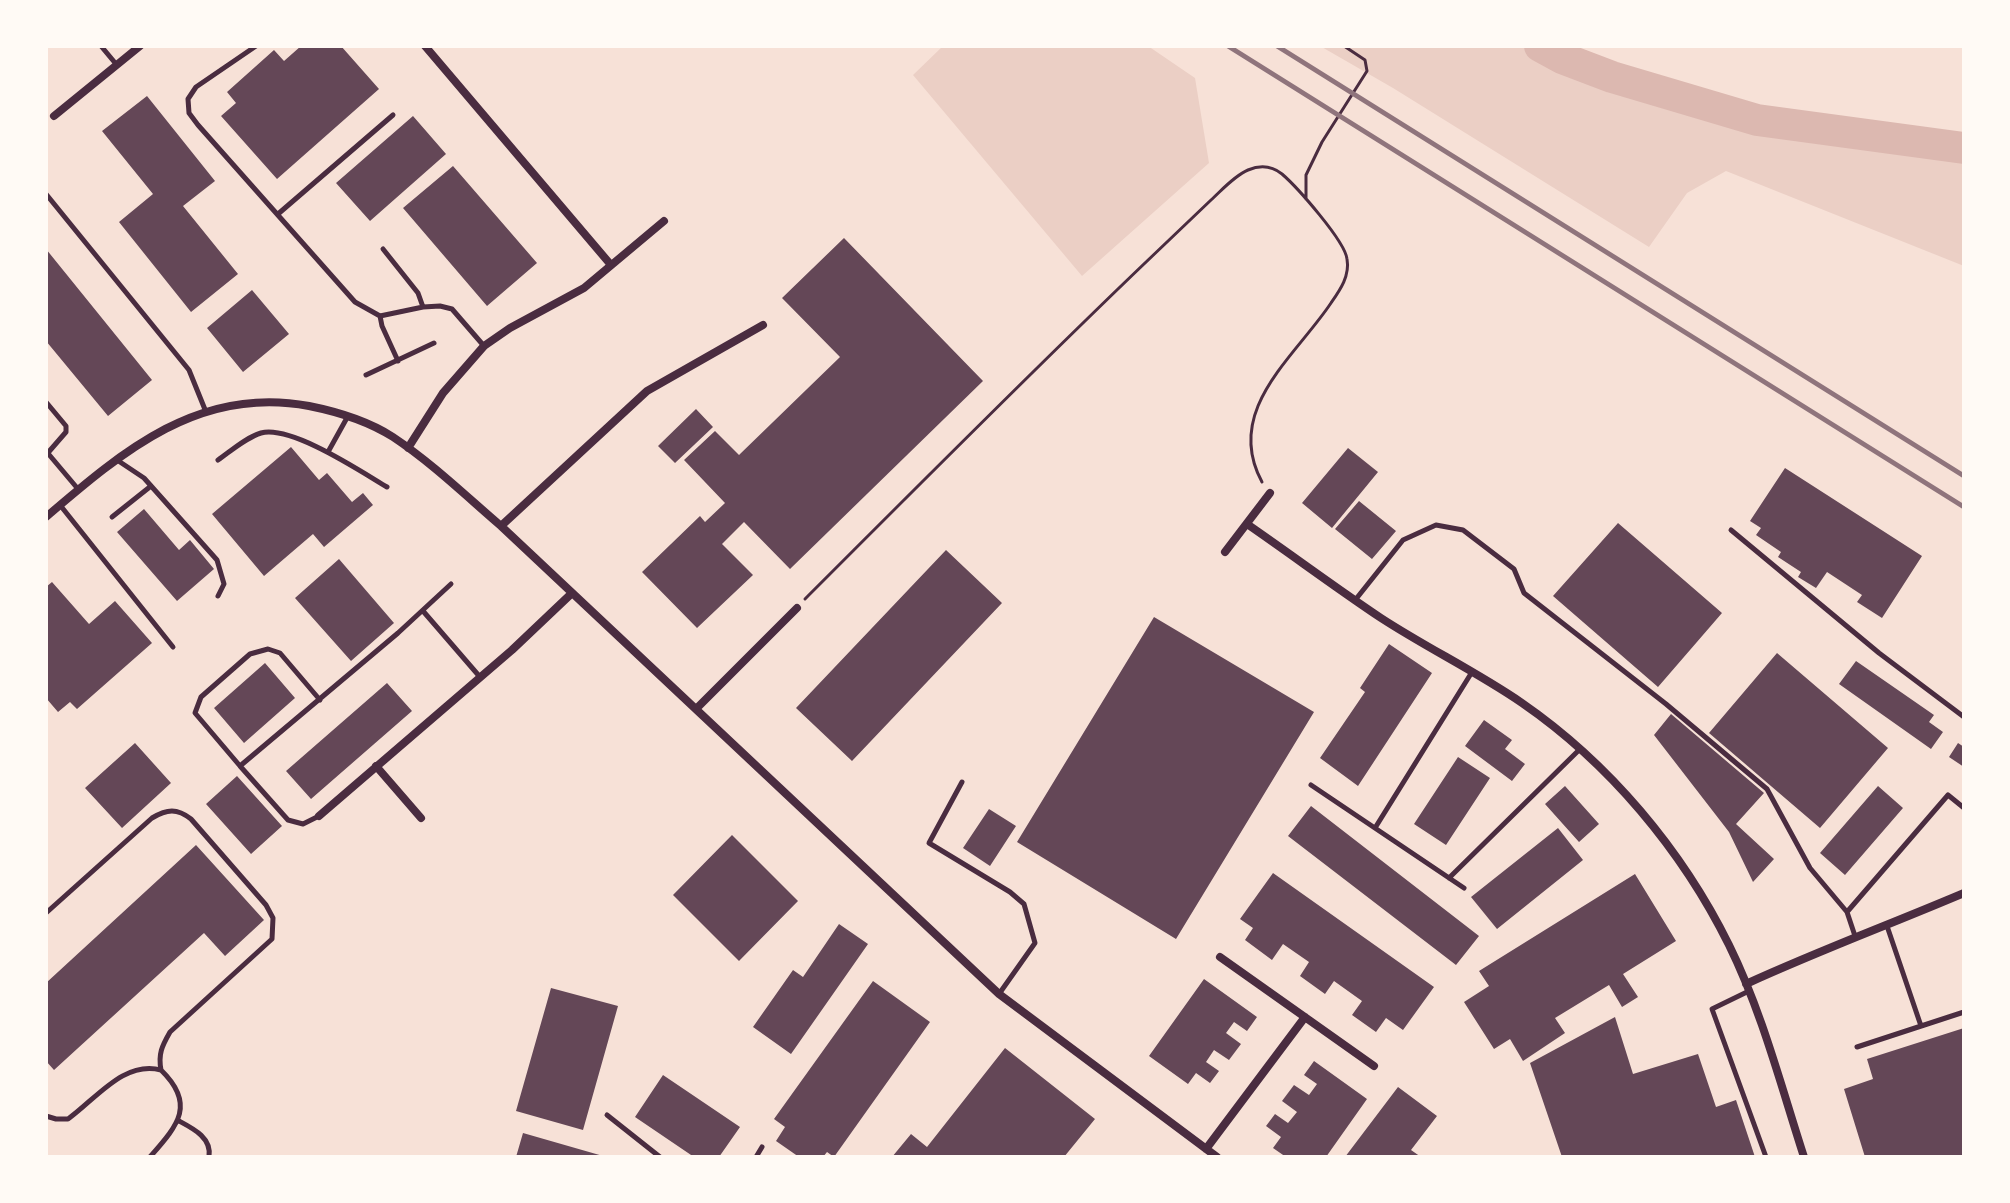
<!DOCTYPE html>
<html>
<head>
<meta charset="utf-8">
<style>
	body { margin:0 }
	#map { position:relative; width:2010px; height:1203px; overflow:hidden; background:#f7e1d7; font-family:"IBM Plex Serif",serif }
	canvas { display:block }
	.frame { position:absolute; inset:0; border:48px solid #fffaf5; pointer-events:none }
</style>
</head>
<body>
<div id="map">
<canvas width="2010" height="1203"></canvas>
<div class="frame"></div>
</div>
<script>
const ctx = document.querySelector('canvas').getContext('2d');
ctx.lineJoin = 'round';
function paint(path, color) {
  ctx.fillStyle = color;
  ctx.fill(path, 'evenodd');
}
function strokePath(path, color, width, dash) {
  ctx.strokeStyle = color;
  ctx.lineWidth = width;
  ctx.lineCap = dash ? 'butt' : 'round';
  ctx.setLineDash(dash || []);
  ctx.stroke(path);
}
paint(new Path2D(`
	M 943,46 L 1148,46 L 1195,78 L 1209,163 L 1082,276 L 913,75 Z
	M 1320,46 L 1540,46 L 1562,58 L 1612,77 L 1757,120 L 1853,135 L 1964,147 L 1964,266 L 1726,171 L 1687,193 L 1649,247 L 1393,88 Z`), '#ebcfc5');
strokePath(new Path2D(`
	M 1540,46 L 1562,58 L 1612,77 L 1757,120 L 1964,148`), '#dcb8b0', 32);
paint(new Path2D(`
	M 301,46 L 341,46 L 379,89 L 277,179 L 221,116 L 236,103 L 227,92 L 274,50 L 284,61 Z
	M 147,96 L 215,181 L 183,206 L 238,274 L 191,312 L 119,222 L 153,194 L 102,131 Z
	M 413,116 L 446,154 L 370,221 L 336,183 Z
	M 453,166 L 537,263 L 487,306 L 403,208 Z
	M 844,238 L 983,381 L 790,569 L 744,522 L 722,544 L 753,575 L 697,628 L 642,572 L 700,516 L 705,522 L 725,503 L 684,460 L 715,431 L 739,455 L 840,357 L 782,298 Z
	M 46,249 L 152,380 L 108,416 L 46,341 Z
	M 252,290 L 289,334 L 243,372 L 207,328 Z
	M 696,409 L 713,427 L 675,463 L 658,446 Z
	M 291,447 L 319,480 L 327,473 L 352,502 L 363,493 L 373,505 L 324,547 L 313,534 L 264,576 L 212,514 Z
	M 1348,448 L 1378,472 L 1332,528 L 1302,503 Z
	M 1785,468 L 1922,556 L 1882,618 L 1857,602 L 1862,595 L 1827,572 L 1816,588 L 1798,577 L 1801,572 L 1778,557 L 1781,552 L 1756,535 L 1761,528 L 1750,521 Z
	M 1359,501 L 1396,531 L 1372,559 L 1335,529 Z
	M 144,509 L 179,550 L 190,540 L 214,569 L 177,601 L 117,532 Z
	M 1618,523 L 1722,613 L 1658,687 L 1553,596 Z
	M 946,550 L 1002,603 L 852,761 L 796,708 Z
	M 339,559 L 394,623 L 351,661 L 295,598 Z
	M 52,582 L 89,624 L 115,601 L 152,643 L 77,709 L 70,702 L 58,712 L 46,698 L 46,587 Z
	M 1154,617 L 1314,712 L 1176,939 L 1017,842 Z
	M 1389,644 L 1432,673 L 1358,786 L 1320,758 L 1365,692 L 1360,688 Z
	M 1777,653 L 1888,748 L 1820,828 L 1709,733 Z
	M 1856,661 L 1934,715 L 1929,722 L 1943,732 L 1931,749 L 1839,684 Z
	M 265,663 L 295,698 L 244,743 L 214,708 Z
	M 387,683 L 412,711 L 311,799 L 286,771 Z
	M 1671,714 L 1764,793 L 1736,824 L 1774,859 L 1753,882 L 1729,832 L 1654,735 Z
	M 1484,720 L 1512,740 L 1505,749 L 1525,764 L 1512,781 L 1465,746 Z
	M 135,743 L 171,783 L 122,828 L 85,788 Z
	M 1958,743 L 1964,747 L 1964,767 L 1949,757 Z
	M 1458,757 L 1490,778 L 1446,845 L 1414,824 Z
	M 237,776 L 282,826 L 251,854 L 206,804 Z
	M 1565,786 L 1599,824 L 1579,842 L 1545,804 Z
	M 1878,786 L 1903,808 L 1845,875 L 1820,853 Z
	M 1311,806 L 1479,936 L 1456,965 L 1288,836 Z
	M 989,809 L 1016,826 L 990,866 L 963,848 Z
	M 1558,828 L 1583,860 L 1497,929 L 1471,897 Z
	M 732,835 L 798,901 L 739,961 L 673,895 Z
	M 196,845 L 264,920 L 225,956 L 204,933 L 54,1070 L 46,1061 L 46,983 Z
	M 1273,873 L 1434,987 L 1403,1030 L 1386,1018 L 1376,1032 L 1352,1015 L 1362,1001 L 1334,981 L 1325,994 L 1300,976 L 1309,962 L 1283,944 L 1272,960 L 1245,940 L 1253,928 L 1240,919 Z
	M 1635,874 L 1676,941 L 1623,974 L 1638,997 L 1622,1007 L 1609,985 L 1555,1018 L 1565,1033 L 1523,1061 L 1510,1039 L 1494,1049 L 1464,1002 L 1489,986 L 1479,971 Z
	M 839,924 L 868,944 L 791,1054 L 753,1027 L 793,970 L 803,977 Z
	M 1204,979 L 1257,1017 L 1247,1031 L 1234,1022 L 1226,1033 L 1241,1044 L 1229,1060 L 1214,1050 L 1206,1062 L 1219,1071 L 1210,1083 L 1196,1073 L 1188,1084 L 1149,1056 Z
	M 873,981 L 930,1022 L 834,1157 L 827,1152 L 823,1157 L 799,1157 L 776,1141 L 785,1127 L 774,1119 Z
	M 551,988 L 618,1006 L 583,1130 L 516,1111 Z
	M 1615,1017 L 1633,1074 L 1698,1054 L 1716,1107 L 1736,1100 L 1755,1157 L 1562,1157 L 1530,1063 Z
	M 1964,1028 L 1964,1157 L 1865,1157 L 1844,1089 L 1873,1079 L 1867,1059 Z
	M 1005,1048 L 1095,1119 L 1064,1157 L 892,1157 L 911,1134 L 927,1147 Z
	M 1314,1061 L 1367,1099 L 1326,1157 L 1286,1157 L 1273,1148 L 1281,1137 L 1266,1126 L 1275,1114 L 1288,1123 L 1297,1112 L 1282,1101 L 1294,1085 L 1309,1095 L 1317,1084 L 1304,1075 Z
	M 663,1075 L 740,1127 L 719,1157 L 694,1157 L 635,1117 Z
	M 1398,1087 L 1437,1116 L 1411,1150 L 1421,1157 L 1345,1157 Z
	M 523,1133 L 603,1156 L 603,1157 L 516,1157 Z`), '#644757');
strokePath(new Path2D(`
	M 1306,199 L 1306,175 L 1322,142 L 1367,71 L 1365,60 L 1344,46
	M 805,599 C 918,486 1030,373 1145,263 C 1167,242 1189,221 1211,200 C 1222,190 1234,176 1248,170 C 1260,165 1272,166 1282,174 C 1297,187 1345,241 1347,259 C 1350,276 1340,290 1331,303 C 1295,357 1223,410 1262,482`), '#4a2c40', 3);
strokePath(new Path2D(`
	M 101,46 L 116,64
	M 256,46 L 196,87 L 188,99 L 189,113 L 198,125 L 355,302 L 380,316 L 423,307 L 440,306 L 452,309 L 484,346
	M 46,194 L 189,370 L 206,412
	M 278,214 L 393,115
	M 383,249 L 418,293 L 423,307
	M 380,316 L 382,326 L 398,361
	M 366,375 L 434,343
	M 46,402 L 66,426 L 66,432 L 46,455
	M 46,451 L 78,489
	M 328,452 L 348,416
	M 117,460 L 144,478 L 217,560 L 224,584 L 218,596
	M 218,460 C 231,451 245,438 261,433 C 291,425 360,471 387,487
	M 60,505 L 173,647
	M 112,517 L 151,486
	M 1731,530 L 1879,653 L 1964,717
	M 1356,599 L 1403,540 L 1436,525 L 1463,530 L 1514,569 L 1524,593 L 1666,704 L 1767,789 L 1810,868 L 1847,912 L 1855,936
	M 423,611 L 480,677
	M 240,766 L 195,713 L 201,697 L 250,654 L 268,649 L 280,653 L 320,700
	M 962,782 L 929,843 L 1010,892 L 1024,904 L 1035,943 L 999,994
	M 1311,785 L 1464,888
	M 319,816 L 303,824 L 288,820 L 240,766 L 398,633 L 451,584
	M 1375,828 L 1472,672
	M 1449,878 L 1579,750
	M 1847,912 L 1948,795 L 1964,808
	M 46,913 L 152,818 C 167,809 177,808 191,819 L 266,905 L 273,918 L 272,939 L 170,1032 C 162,1046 158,1054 161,1070
	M 1887,926 L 1921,1026
	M 1749,991 L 1712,1009 L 1766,1157
	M 1857,1047 L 1964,1012
	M 607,1115 L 660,1157
	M 46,1116 L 56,1119 L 68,1119 C 96,1099 124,1060 161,1070 C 197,1105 177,1126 150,1157
	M 179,1121 C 194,1129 212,1138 209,1157
	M 756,1157 L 762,1147`), '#4a2c40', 5);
strokePath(new Path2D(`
	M 425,46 L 611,265
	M 54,116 L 140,46
	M 408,448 L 443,393 L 484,346 L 510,328 L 584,288 L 664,221
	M 46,517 C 123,451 200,385 309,406 C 339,412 368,421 393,437 C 432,463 466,496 501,526 L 999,994 L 1217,1157
	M 1247,524 C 1292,555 1336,588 1381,618 C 1427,648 1477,672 1522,703 C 1609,763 1682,850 1729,945 C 1762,1012 1781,1086 1804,1157
	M 501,526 L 647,391 L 763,325
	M 1225,552 L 1270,493
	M 696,709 L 797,608
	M 376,766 L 421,818
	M 319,816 L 512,650 L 571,594
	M 1220,957 L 1374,1066
	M 1746,984 C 1818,951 1891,924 1964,893
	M 1206,1149 L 1305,1017`), '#4a2c40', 8);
strokePath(new Path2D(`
	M 1228,46 L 1964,507
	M 1277,46 L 1964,476`), '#8f747c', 5);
</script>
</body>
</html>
